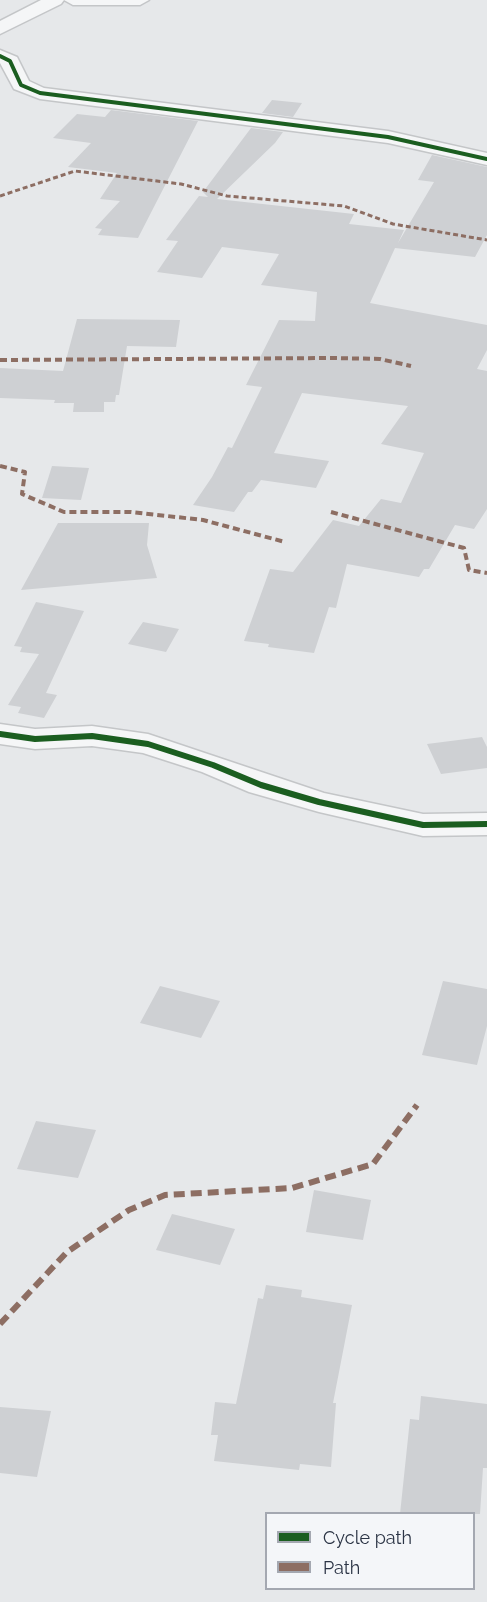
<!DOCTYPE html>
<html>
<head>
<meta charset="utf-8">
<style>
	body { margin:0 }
	#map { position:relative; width:487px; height:1602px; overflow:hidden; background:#e6e8ea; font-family:Raleway,sans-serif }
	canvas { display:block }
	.legend { position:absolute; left:265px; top:1512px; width:210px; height:78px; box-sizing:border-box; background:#f4f6f9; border:2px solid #a4a8b1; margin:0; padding:8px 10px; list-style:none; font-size:18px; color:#2b3445 }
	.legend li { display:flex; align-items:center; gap:12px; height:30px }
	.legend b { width:30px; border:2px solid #a4a8b1 }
</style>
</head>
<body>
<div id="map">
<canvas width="487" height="1602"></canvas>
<ul class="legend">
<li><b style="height:8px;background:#1b5e20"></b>Cycle path</li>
<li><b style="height:8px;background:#8d6e63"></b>Path</li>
</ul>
</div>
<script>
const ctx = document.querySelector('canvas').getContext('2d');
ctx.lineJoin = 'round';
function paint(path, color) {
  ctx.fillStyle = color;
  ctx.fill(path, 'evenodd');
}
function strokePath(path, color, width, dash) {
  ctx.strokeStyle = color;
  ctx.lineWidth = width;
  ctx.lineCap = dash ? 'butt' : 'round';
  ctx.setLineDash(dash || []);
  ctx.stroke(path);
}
paint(new Path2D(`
	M 272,100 L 302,103 L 293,117 L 262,113 Z
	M 111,110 L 198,121 L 138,238 L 98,235 L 102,229 L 95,228 L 120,201 L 100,199 L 117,173 L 68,167 L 91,143 L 53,138 L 77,114 L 105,117 Z
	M 251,128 L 283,132 L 275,143 L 217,199 L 354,214 L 349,224 L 404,230 L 398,243 L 434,182 L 418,180 L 432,155 L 487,167 L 487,235 L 475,257 L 395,248 L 370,303 L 487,325 L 487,350 L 477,369 L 487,371 L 487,509 L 474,529 L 455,525 L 429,569 L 424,569 L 419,577 L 347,564 L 336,608 L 329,607 L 314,653 L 268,647 L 269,644 L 244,641 L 270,569 L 293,572 L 333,520 L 359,526 L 381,499 L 401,503 L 424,453 L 381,444 L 408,406 L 302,393 L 274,453 L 329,461 L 316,488 L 261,480 L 252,492 L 248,492 L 234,512 L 193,505 L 212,477 L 228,447 L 232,448 L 262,387 L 246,385 L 279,320 L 315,321 L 317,292 L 261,285 L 279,254 L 222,247 L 202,278 L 157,272 L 178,241 L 166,240 L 199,196 L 208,197 L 203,192 Z
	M 77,319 L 180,320 L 176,347 L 127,346 L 119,395 L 116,395 L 115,402 L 104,402 L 104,412 L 73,412 L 74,403 L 54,403 L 55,400 L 0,398 L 0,368 L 63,371 Z
	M 52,466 L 89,468 L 81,500 L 42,498 Z
	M 58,523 L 149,523 L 147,545 L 157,578 L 21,590 Z
	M 36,602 L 84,611 L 46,693 L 57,695 L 44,718 L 18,713 L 21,707 L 8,705 L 39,654 L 20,652 L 22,647 L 14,646 Z
	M 143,622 L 179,629 L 166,652 L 128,644 Z
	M 482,737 L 487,747 L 487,768 L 441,774 L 427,744 Z
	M 443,981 L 487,989 L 487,1026 L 477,1065 L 422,1055 Z
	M 160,986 L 220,1001 L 201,1038 L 140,1023 Z
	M 36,1121 L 96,1130 L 78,1178 L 17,1169 Z
	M 314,1190 L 371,1200 L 363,1240 L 306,1232 Z
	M 172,1214 L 235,1229 L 220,1265 L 156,1250 Z
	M 266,1285 L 302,1290 L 301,1297 L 352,1305 L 333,1403 L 336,1403 L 331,1467 L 300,1464 L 299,1470 L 214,1461 L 218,1435 L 211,1435 L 215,1402 L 236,1404 L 258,1298 L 263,1299 Z
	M 421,1396 L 487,1404 L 487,1468 L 483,1468 L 480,1514 L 400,1514 L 410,1419 L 419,1420 Z
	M 0,1407 L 51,1411 L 37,1477 L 0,1473 Z`), '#ced0d3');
const minor = new Path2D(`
	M 41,0 L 149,0 L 140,5 L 73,5 L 64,0 L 61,4 L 0,34 L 0,21 Z
	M 0,50 L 17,57 L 29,81 L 44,88 L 388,131 L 487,153 L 487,165 L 388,143 L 40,99 L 14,89 L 0,63 Z
	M 0,724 L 35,729 L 92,726 L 148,734 L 324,793 L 423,814 L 487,813 L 487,835 L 423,836 L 319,812 L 249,792 L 202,772 L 143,753 L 92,746 L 35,749 L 0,744 Z`);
strokePath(minor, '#c4c6c8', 3);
paint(minor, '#f5f6f7');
strokePath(new Path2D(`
	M 0,196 L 75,171 L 181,184 L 227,196 L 344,206 L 393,224 L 487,240`), '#8d6e63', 3, [5, 3]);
strokePath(new Path2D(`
	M 0,360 L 335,358 L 380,359 L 411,366
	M 0,466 L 25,472 L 22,494 L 64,512 L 131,512 L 203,520 L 285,542
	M 331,512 L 464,548 L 469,570 L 487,573`), '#8d6e63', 4, [7, 4]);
strokePath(new Path2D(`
	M 0,1324 L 67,1252 L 129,1210 L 165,1195 L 292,1188 L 373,1164 L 417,1105`), '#8d6e63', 6, [11, 6]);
strokePath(new Path2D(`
	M 0,56 L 10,61 L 21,85 L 40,93 L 388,137 L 487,159`), '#1b5e20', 4);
strokePath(new Path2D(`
	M 0,734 L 35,739 L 92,736 L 148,744 L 213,765 L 261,785 L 319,802 L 423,825 L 487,824`), '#1b5e20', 6);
</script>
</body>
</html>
